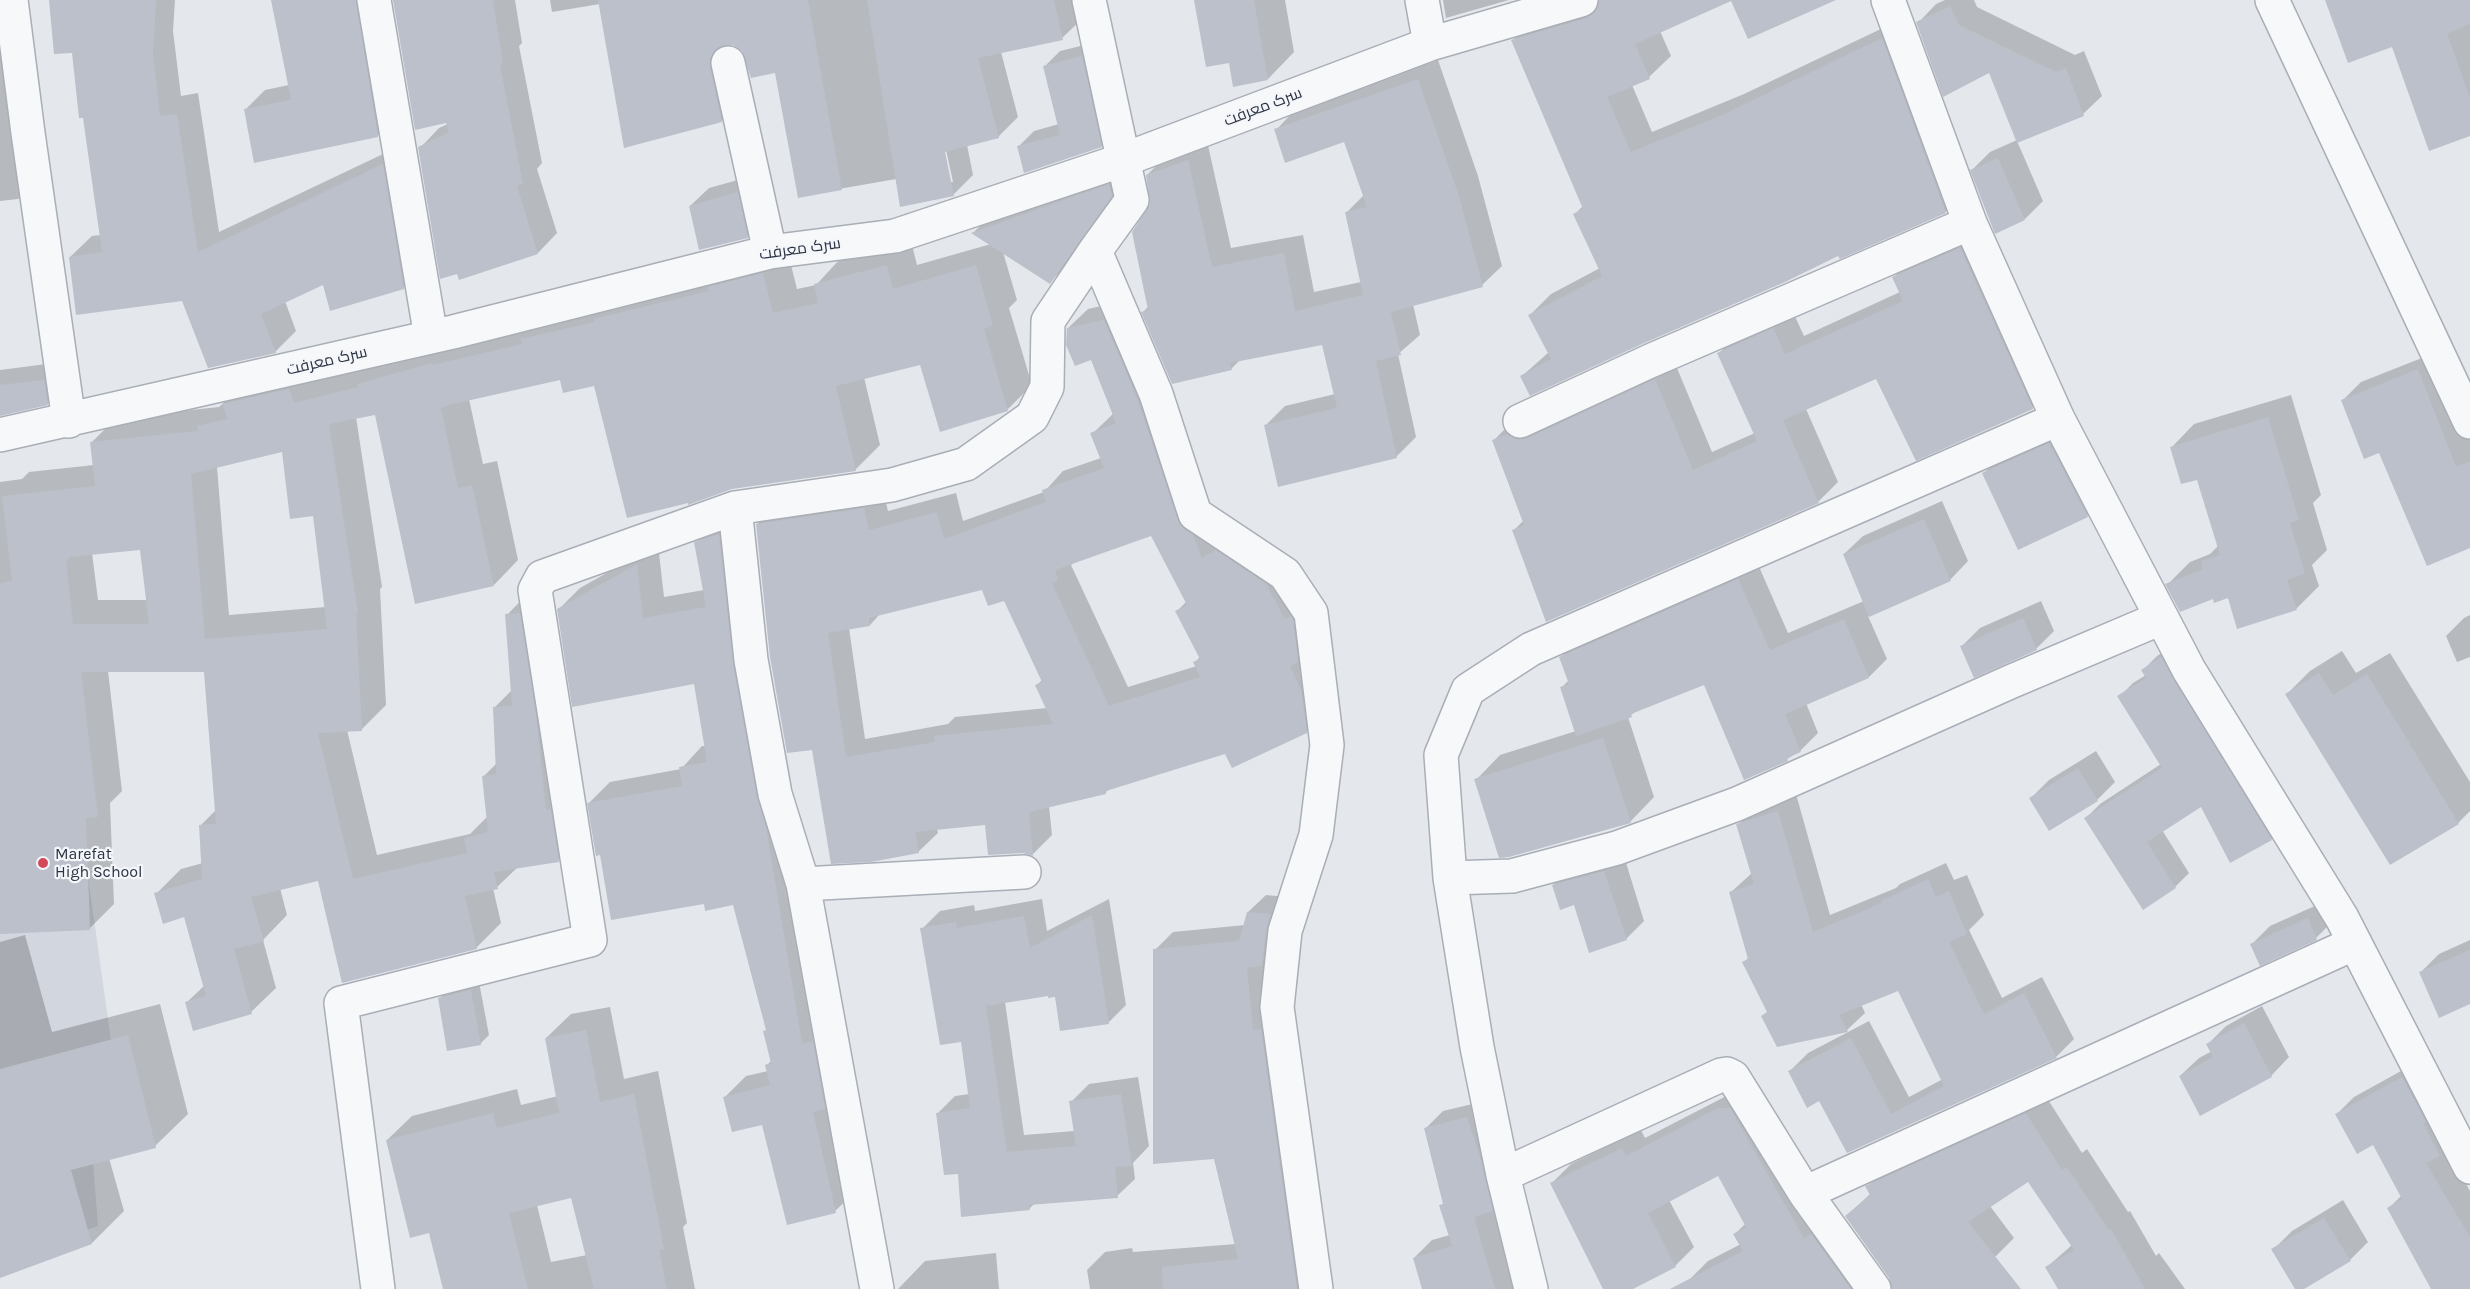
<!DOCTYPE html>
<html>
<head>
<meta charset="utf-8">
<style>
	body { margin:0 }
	canvas { display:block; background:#e4e7ec }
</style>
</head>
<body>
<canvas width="2470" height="1289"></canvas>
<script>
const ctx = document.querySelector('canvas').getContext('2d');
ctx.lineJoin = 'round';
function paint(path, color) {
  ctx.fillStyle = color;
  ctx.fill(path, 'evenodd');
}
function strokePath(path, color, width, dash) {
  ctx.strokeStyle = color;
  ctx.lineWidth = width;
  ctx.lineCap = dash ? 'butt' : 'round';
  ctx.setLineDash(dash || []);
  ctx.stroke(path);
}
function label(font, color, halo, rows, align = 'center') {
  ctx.font = font + ' Karla,Cairo,sans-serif';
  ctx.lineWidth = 4.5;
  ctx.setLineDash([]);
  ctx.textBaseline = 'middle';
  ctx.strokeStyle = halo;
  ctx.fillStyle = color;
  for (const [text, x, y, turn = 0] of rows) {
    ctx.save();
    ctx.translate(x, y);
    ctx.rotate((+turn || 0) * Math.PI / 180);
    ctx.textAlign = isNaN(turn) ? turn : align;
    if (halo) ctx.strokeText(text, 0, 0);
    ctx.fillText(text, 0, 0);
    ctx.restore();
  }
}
paint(new Path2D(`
	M 50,605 L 122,1119 L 91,1136 L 98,1226 L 0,1261 L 0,607 Z`), '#d2d6de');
paint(new Path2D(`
	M 0,0 L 40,177 L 18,199 L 0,201 Z
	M 51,0 L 175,0 L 173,31 L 181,96 L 198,93 L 219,232 L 404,144 L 425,267 L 403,288 L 324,283 L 285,301 L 296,331 L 275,352 L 183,299 L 70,257 L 92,236 L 101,235 L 74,51 Z
	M 272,0 L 377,0 L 397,117 L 377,136 L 245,110 L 265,90 L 289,85 Z
	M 395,0 L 515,0 L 522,43 L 519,46 L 542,163 L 537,169 L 557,233 L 538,253 L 420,148 L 439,128 L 452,122 Z
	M 550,0 L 1078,0 L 1082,19 L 1062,38 L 1001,52 L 1018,117 L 998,137 L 967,145 L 973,175 L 953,195 L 896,179 L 799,196 L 776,72 L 734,44 L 729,43 L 741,101 L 721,121 L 600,4 L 552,12 ZM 942,145 L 945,145 L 953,182 L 950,182 Z
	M 1195,0 L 1285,0 L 1294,52 L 1268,79 L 1230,61 Z
	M 1443,0 L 1509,0 L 1446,18 Z
	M 1599,0 L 1730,0 L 1660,31 L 1671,56 L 1649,77 L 1632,85 L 1652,132 L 1744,94 L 1904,18 L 1967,190 L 1945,212 L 1522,376 L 1549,352 L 1530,315 L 1551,294 L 1600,268 L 1575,214 L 1583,206 L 1513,40 L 1534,19 Z
	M 1945,0 L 1974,0 L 1977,7 L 2075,55 L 2084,51 L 2102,96 L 2083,114 L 2017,141 L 2043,201 L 2025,219 L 1972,170 L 1990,152 L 2017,140 L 1990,70 L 1918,23 L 1936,4 Z
	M 2326,0 L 2470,0 L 2470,134 L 2393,45 Z
	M 1097,42 L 1116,131 L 1101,146 L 1019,146 L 1034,131 L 1059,124 L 1045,66 L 1060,51 Z
	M 1438,60 L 1478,176 L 1502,266 L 1482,285 L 1413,304 L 1420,335 L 1398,354 L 1416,437 L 1396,457 L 1266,425 L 1285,406 L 1335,394 L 1323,343 L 1241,359 L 1231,369 L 1143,312 L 1149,306 L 1152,205 L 1147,175 L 1167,155 L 1207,141 L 1231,248 L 1303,235 L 1314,292 L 1361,282 L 1347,212 L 1364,195 L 1345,140 L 1276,130 L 1295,110 Z
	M 1125,169 L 1127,178 L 1066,266 L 1050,282 L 1003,252 L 1017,300 L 1009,308 L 1032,385 L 1007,410 L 921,363 L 864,377 L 880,445 L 855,470 L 595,385 L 561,378 L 469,399 L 483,464 L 497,461 L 518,560 L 494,585 L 376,413 L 356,417 L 382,587 L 380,589 L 386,705 L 361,730 L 347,730 L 377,855 L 470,834 L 488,816 L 484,776 L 497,763 L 494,708 L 512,690 L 507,615 L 531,590 L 583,836 L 558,860 L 518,867 L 497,887 L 493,888 L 501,923 L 476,948 L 319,879 L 280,888 L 287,915 L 263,940 L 276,988 L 251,1012 L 186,1003 L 205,985 L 185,916 L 156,894 L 181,869 L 203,863 L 200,826 L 216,810 L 206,670 L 108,671 L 122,791 L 110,803 L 114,904 L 89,929 L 0,827 L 0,482 L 22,479 L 29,472 L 94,465 L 91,443 L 116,418 L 219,407 L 248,380 L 787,249 L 797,289 L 816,285 L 840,259 L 911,241 L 917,265 L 991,244 L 973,233 L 989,217 ZM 284,450 L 315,514 L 326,607 L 229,615 L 217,467 ZM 141,548 L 147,600 L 98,600 L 92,553 Z
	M 756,175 L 765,219 L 747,237 L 690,206 L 709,188 Z
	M 1980,229 L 2052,389 L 2032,408 L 1877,377 L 1806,409 L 1838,482 L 1819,501 L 1547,620 L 1513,531 L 1524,520 L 1494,440 L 1513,421 L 1674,361 L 1712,452 L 1755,433 L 1719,353 L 1738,334 L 1792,310 L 1804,336 L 1900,292 L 1894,277 L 1913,258 Z
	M 1123,301 L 1196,501 L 1285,565 L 1325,712 L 1306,732 L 1226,752 L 1110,788 L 1106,792 L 1049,806 L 1052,835 L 1033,854 L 986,824 L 937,829 L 938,833 L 918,852 L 813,748 L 757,524 L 776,505 L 883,490 L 888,511 L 956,493 L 963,521 L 1044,492 L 1063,471 L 1101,458 L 1092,434 L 1114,413 L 1092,358 L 1068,328 L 1088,309 ZM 1151,534 L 1187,601 L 1176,612 L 1200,657 L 1195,662 L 1197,666 L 1128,687 L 1071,565 L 1076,561 ZM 983,588 L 1004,599 L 1042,680 L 1037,685 L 1047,708 L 955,717 L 948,724 L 865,739 L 849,628 L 870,625 L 880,614 Z
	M 2437,352 L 2470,438 L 2470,546 L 2343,400 L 2361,382 Z
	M 62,362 L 65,385 L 47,404 L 0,415 L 0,370 Z
	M 2291,395 L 2321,495 L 2313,503 L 2327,550 L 2312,565 L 2319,586 L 2296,609 L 2228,596 L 2214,597 L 2167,585 L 2190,562 L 2210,554 L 2219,545 L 2198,478 L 2171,448 L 2194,424 Z
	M 2068,426 L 2105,497 L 2087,516 L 1984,473 L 2002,455 Z
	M 1942,501 L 1968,561 L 1950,580 L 1868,616 L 1887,659 L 1869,677 L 1806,703 L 1818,733 L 1800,751 L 1787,759 L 1704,683 L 1638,710 L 1628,717 L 1654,797 L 1630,822 L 1476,780 L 1500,755 L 1576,731 L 1562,687 L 1569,680 L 1560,658 L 1578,640 L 1757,562 L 1788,633 L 1864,601 L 1844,554 L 1863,536 Z
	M 740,514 L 857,1190 L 835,1211 L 763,1123 L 725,1097 L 746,1076 L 768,1071 L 767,1065 L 772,1060 L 767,1029 L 734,904 L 705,903 L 602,853 L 589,803 L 610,782 L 681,769 L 702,746 L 706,746 L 695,682 L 559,609 L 580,588 L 658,544 L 664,597 L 704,590 L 696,543 L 718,522 Z
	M 2041,601 L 2054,631 L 2036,649 L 1962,646 L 1980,628 Z
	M 2470,615 L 2470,657 L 2457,662 L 2446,636 L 2464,618 Z
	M 2176,644 L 2285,825 L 2271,839 L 2201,805 L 2162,830 L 2189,873 L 2175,887 L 2086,818 L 2100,804 L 2161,764 L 2119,697 L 2133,683 L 2146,675 L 2143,670 L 2157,656 Z
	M 2342,651 L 2356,673 L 2390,653 L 2470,782 L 2470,811 L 2458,823 L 2287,694 L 2310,671 Z
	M 2096,751 L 2115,782 L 2097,800 L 2031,798 L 2049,780 Z
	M 1796,794 L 1830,915 L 1896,888 L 1900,884 L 1946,863 L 1954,880 L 1967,875 L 1984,915 L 1969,930 L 2002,998 L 2042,977 L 2074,1039 L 2057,1056 L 1848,1151 L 1820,1099 L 1790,1071 L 1808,1053 L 1869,1021 L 1909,1097 L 1943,1079 L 1898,989 L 1861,1004 L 1865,1013 L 1847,1030 L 1777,1046 L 1763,1016 L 1768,1011 L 1744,962 L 1749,957 L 1731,892 L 1752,873 L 1738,825 L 1756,807 Z
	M 1623,853 L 1644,921 L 1626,939 L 1575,904 L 1553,885 L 1572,867 Z
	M 1266,895 L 1287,897 L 1280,947 L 1329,1289 L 1090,1289 L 1087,1270 L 1105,1252 L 1132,1248 L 1133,1252 L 1236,1244 L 1215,1158 L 1155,950 L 1173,932 L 1245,925 L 1248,912 Z
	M 1042,899 L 1047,931 L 1109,899 L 1126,1005 L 1109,1022 L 1056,995 L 1049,994 L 1005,1002 L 1024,1135 L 1075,1131 L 1071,1102 L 1089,1084 L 1138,1077 L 1149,1146 L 1133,1163 L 1135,1179 L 1117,1196 L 1035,1203 L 1029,1209 L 959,1172 L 937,1114 L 955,1096 L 970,1094 L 962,1041 L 922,929 L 940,911 L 974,905 L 975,911 Z
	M 2326,901 L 2334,920 L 2316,938 L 2252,944 L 2270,926 Z
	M 25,935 L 52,1032 L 160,1004 L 188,1114 L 155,1146 L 109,1158 L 124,1211 L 92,1243 L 0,1277 L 0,942 Z
	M 2470,940 L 2470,1002 L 2421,972 L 2439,954 Z
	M 479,982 L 489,1035 L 480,1044 L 440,998 L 449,989 Z
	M 2262,1006 L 2289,1057 L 2271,1076 L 2180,1076 L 2199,1058 L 2212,1051 L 2208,1044 L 2226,1026 Z
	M 610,1007 L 624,1079 L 658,1071 L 687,1223 L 683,1227 L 695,1289 L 444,1289 L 430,1232 L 387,1140 L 412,1116 L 517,1089 L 521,1105 L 558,1096 L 546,1038 L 571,1014 ZM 572,1196 L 587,1255 L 551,1262 L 537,1205 Z
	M 2421,1060 L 2446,1148 L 2470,1191 L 2470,1289 L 2433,1289 L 2389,1208 L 2402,1195 L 2374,1143 L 2337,1114 L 2354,1097 Z
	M 1738,1090 L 1886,1288 L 1894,1289 L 1891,1277 L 1847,1216 L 1870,1194 L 1867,1187 L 1886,1168 L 2045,1095 L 2082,1153 L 2087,1149 L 2128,1212 L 2130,1211 L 2156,1256 L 2159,1253 L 2185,1289 L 2060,1289 L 2047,1267 L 2072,1245 L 2028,1180 L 1990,1206 L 2014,1238 L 1996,1256 L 1927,1289 L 1694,1289 L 1689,1280 L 1708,1261 L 1741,1244 L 1735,1234 L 1746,1223 L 1719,1174 L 1669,1200 L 1694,1247 L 1675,1266 L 1630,1289 L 1604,1289 L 1552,1183 L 1571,1164 L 1641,1130 L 1645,1138 Z
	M 1485,1101 L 1509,1192 L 1494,1208 L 1515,1279 L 1512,1282 L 1514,1289 L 1423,1289 L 1414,1258 L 1432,1240 L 1450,1235 L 1441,1206 L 1444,1202 L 1426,1128 L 1443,1111 Z
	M 2343,1200 L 2368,1242 L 2350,1260 L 2301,1289 L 2297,1289 L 2273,1250 L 2292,1231 Z
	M 996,1253 L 999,1289 L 898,1289 L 925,1261 Z`), '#0003');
paint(new Path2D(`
	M 49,0 L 156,0 L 153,53 L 160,116 L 177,114 L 198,252 L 383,164 L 404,289 L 330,311 L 323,285 L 261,314 L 276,353 L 208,368 L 182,301 L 76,315 L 69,257 L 102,252 L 83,118 L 79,118 L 72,53 L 54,54 Z
	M 271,0 L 356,0 L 378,137 L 254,163 L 244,109 L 291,100 Z
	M 393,0 L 493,0 L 503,64 L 500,65 L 523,184 L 517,186 L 538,254 L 459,280 L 457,274 L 440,279 L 418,147 L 449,132 L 446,123 L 415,130 Z
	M 598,0 L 808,0 L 842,190 L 798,198 L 775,73 L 751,78 L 742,51 L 733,45 L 725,45 L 716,49 L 710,58 L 710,67 L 722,122 L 624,148 Z
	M 867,0 L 1054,0 L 1063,40 L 978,58 L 999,138 L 945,152 L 954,196 L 900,207 Z
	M 1194,0 L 1254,0 L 1268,80 L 1233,87 L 1229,63 L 1206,67 Z
	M 1599,0 L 1836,0 L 1748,39 L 1731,1 L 1635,44 L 1650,79 L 1607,97 L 1631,152 L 1722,115 L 1882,38 L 1946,213 L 1840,259 L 1838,256 L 1785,282 L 1642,344 L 1530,396 L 1520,376 L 1551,359 L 1528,315 L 1602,276 L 1573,214 L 1583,209 L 1511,40 L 1587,18 L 1595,12 Z
	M 2325,0 L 2470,0 L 2470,24 L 2447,34 L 2470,98 L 2470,136 L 2429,151 L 2392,47 L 2348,63 Z
	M 1950,6 L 1959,25 L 2056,72 L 2066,68 L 2084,116 L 2017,143 L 1989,73 L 1943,97 L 1916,22 Z
	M 1082,56 L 1102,147 L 1024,173 L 1017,146 L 1060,135 L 1043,66 Z
	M 1418,79 L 1459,196 L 1483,287 L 1391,312 L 1401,355 L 1376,361 L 1397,458 L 1278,487 L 1264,425 L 1337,408 L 1322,345 L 1230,363 L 1232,370 L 1172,384 L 1141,312 L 1148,310 L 1132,232 L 1150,204 L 1146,175 L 1188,160 L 1212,267 L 1284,253 L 1295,311 L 1363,295 L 1345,212 L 1367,207 L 1344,142 L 1285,163 L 1274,129 Z
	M 1998,158 L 2025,220 L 1995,234 L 1970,170 Z
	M 1109,184 L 1112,196 L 1050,284 L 971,233 Z
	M 738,192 L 748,238 L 699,250 L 689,206 Z
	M 1960,248 L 2033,409 L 1916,461 L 1876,379 L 1783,420 L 1819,503 L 1546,622 L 1512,530 L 1524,525 L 1492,440 L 1507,434 L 1518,440 L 1528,438 L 1655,379 L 1693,470 L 1757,441 L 1717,353 L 1773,328 L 1785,354 L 1903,301 L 1892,277 Z
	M 887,265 L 893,289 L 976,265 L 993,326 L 984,329 L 1008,411 L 940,432 L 920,365 L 836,386 L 856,471 L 732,489 L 688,505 L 688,503 L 627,518 L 594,386 L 563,393 L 560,380 L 444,406 L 441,408 L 458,488 L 472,485 L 494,586 L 415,604 L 375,415 L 329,424 L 358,613 L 356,613 L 362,731 L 318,733 L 353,879 L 467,853 L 464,838 L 488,832 L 482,776 L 496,774 L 493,707 L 512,706 L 505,614 L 520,613 L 536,714 L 546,810 L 551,809 L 559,862 L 494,872 L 498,889 L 465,896 L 477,949 L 342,983 L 318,881 L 251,897 L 264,941 L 234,949 L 252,1014 L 193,1031 L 185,1002 L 206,996 L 184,917 L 163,924 L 154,893 L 202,879 L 199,825 L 216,824 L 204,672 L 81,672 L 98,817 L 86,818 L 90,930 L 0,934 L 0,583 L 12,581 L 2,496 L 95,486 L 90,442 L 198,431 L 197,426 L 228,419 L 222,404 L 289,389 L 294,403 L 358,387 L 357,384 L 432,363 L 433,365 L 522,344 L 521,339 L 595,322 L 594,319 L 709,291 L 708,287 L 763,273 L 773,313 L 818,303 L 814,284 ZM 282,452 L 290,519 L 313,516 L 327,629 L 205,639 L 191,474 ZM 140,550 L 149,624 L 73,624 L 66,560 L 70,559 L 69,557 Z
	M 1104,320 L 1138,401 L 1178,520 L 1184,529 L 1193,535 L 1202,558 L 1216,550 L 1266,584 L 1285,619 L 1291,616 L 1293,620 L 1298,662 L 1290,666 L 1301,690 L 1307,733 L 1232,768 L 1225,754 L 1106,791 L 1106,794 L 1029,812 L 1033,856 L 1023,853 L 988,855 L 985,825 L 915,832 L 919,853 L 871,862 L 831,864 L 812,750 L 787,753 L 770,657 L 756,524 L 864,508 L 869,530 L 937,512 L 944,539 L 1046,502 L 1042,490 L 1104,468 L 1090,433 L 1116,423 L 1091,360 L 1075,366 L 1066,345 L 1067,328 ZM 1151,536 L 1187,605 L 1175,611 L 1200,659 L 1193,662 L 1200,677 L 1109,706 L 1052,583 L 1058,580 L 1055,570 ZM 982,590 L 988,606 L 1004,601 L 1042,682 L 1035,685 L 1053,724 L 934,736 L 935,742 L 846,757 L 828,633 L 870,626 L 869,618 Z
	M 2418,369 L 2456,467 L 2470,461 L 2470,548 L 2427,566 L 2379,453 L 2364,459 L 2341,400 Z
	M 44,380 L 48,405 L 0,416 L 0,385 Z
	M 2268,417 L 2299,520 L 2290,523 L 2305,574 L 2287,580 L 2297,610 L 2237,629 L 2228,598 L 2214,603 L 2213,599 L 2180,612 L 2165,584 L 2203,569 L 2201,561 L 2220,555 L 2197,480 L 2181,484 L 2170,447 Z
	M 2049,443 L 2088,517 L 2018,550 L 1982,473 Z
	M 1924,519 L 1951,581 L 1869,617 L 1843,554 Z
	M 719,534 L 733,663 L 757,797 L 766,827 L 802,1043 L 813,1041 L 825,1109 L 813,1112 L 836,1213 L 787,1225 L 762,1125 L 732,1132 L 723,1097 L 770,1085 L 765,1065 L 771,1063 L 763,1031 L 766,1030 L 733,905 L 705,911 L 704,904 L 611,920 L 600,855 L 596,856 L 587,803 L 682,786 L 679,767 L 707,762 L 694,684 L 572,707 L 557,609 L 637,564 L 643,618 L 706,607 L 694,542 Z
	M 1738,579 L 1770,650 L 1844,619 L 1869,678 L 1785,714 L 1801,752 L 1787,758 L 1788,761 L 1744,780 L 1704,685 L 1631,714 L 1632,717 L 1576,736 L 1560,687 L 1569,684 L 1559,657 Z
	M 2023,618 L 2037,650 L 1974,678 L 1960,646 Z
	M 2161,657 L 2272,840 L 2230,863 L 2201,807 L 2147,842 L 2176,888 L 2143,910 L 2084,818 L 2162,768 L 2117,696 L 2146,678 L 2141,670 Z
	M 2319,673 L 2333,695 L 2367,674 L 2459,824 L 2390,865 L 2285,694 Z
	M 1603,738 L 1631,823 L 1509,857 L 1499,858 L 1474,779 Z
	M 2078,768 L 2098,801 L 2049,831 L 2029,798 Z
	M 1778,811 L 1813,932 L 1882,903 L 1881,901 L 1928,879 L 1936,897 L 1949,891 L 1967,934 L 1949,942 L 1984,1014 L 2024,993 L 2057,1058 L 1847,1153 L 1819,1101 L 1807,1108 L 1788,1071 L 1851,1038 L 1891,1114 L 1944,1086 L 1898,991 L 1839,1015 L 1848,1032 L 1777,1047 L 1761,1016 L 1767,1012 L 1742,962 L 1748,959 L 1729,892 L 1754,884 L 1736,824 Z
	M 1604,871 L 1627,940 L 1589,953 L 1574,905 L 1560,910 L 1552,885 Z
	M 1247,912 L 1271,914 L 1266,929 L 1262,966 L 1247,968 L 1253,1030 L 1261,1029 L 1297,1289 L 1163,1289 L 1162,1267 L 1238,1259 L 1214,1159 L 1153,1164 L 1153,949 L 1239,941 Z
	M 1092,915 L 1109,1024 L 1060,1031 L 1055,997 L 1048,998 L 1048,996 L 986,1006 L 1007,1152 L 1076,1146 L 1069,1101 L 1121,1094 L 1132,1166 L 1115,1167 L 1118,1198 L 1029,1205 L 1030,1210 L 961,1217 L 958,1174 L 944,1175 L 936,1113 L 970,1108 L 961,1042 L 940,1045 L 920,928 L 956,922 L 957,928 L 1024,916 L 1030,948 Z
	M 2308,918 L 2317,940 L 2260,966 L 2250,944 Z
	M 2470,950 L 2470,1004 L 2439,1018 L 2419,972 Z
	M 471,990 L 481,1045 L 447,1051 L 438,998 Z
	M 2244,1023 L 2272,1077 L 2200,1116 L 2179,1076 L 2213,1057 L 2206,1044 Z
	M 586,1030 L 600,1102 L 634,1094 L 664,1249 L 659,1250 L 667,1289 L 594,1289 L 571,1198 L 509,1213 L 528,1289 L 443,1289 L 429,1233 L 410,1238 L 386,1140 L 493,1113 L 497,1128 L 559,1113 L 545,1038 Z
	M 128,1035 L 156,1148 L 71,1170 L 92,1244 L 0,1278 L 0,1069 Z
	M 2402,1077 L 2426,1122 L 2423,1123 L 2440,1156 L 2426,1163 L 2470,1237 L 2470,1289 L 2431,1289 L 2387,1208 L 2402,1199 L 2373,1145 L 2357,1154 L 2335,1114 Z
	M 1718,1108 L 1730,1108 L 1804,1238 L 1811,1234 L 1851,1289 L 1670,1289 L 1743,1251 L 1733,1234 L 1746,1227 L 1718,1176 L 1648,1213 L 1676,1267 L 1633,1289 L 1603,1289 L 1550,1183 L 1622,1148 L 1626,1156 Z
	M 2026,1113 L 2062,1170 L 2067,1167 L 2109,1230 L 2111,1229 L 2145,1289 L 2058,1289 L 2045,1267 L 2074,1250 L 2028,1182 L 1968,1222 L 2021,1289 L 1892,1289 L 1889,1278 L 1845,1216 L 1870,1195 L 1865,1186 Z
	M 1467,1117 L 1480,1157 L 1493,1211 L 1474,1217 L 1495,1289 L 1422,1289 L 1413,1258 L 1452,1246 L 1439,1205 L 1443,1204 L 1424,1128 Z
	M 2324,1218 L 2351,1261 L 2304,1289 L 2295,1289 L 2271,1249 Z`), '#bbc0ca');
const street = new Path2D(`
	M 11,0 L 28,133 L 69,421
	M 374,0 L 431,337
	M 1089,0 L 1132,200 L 1095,251 L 1156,394 L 1195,514 L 1285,574 L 1311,613 L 1327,745 L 1316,835 L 1285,931 L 1277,1007 L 1316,1289
	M 1422,0 L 1430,44
	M 1888,0 L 1970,223 L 2058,419 L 2189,670 L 2342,918 L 2470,1167
	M 2272,0 L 2470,422
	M 728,63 L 770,252
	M 1520,421 L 1650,361 L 1970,223
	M 0,435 L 453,332 L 770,252 L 895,236 L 1123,160 L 1430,44 L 1581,0
	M 735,508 L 751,660 L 775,794 L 803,884 L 877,1289
	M 1450,878 L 1512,876 L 1617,848 L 1737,804 L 2010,682 L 2161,618
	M 803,884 L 1024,872
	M 1503,1175 L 1721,1075 L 1727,1074 L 1733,1077 L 1805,1193 L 1874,1289
	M 1805,1193 L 2355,943
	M 378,1289 L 341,1003 L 590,940 L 535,590 L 542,577 L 735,508 L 892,485 L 966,464 L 1032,417 L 1047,387 L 1048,321 L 1095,251
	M 1531,1289 L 1503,1175 L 1477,1047 L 1450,878 L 1441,755 L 1468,690 L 1531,649 L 2058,419`);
strokePath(street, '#a9aeb7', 36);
strokePath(street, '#f7f8fa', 33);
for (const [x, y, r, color] of [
	[43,863,6,"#d1495b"]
]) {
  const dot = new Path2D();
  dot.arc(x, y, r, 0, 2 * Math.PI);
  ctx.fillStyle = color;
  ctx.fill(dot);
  strokePath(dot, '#f4f6f9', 2);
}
label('16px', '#2b3445', '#f4f6f9', [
	["سرک معرفت",1263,107,-21],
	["سرک معرفت",800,249,-8],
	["سرک معرفت",327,361,-13]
]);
label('16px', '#2b3445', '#f4f6f9', [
	["Marefat",55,854],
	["High School",55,872]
], 'left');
</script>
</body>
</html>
